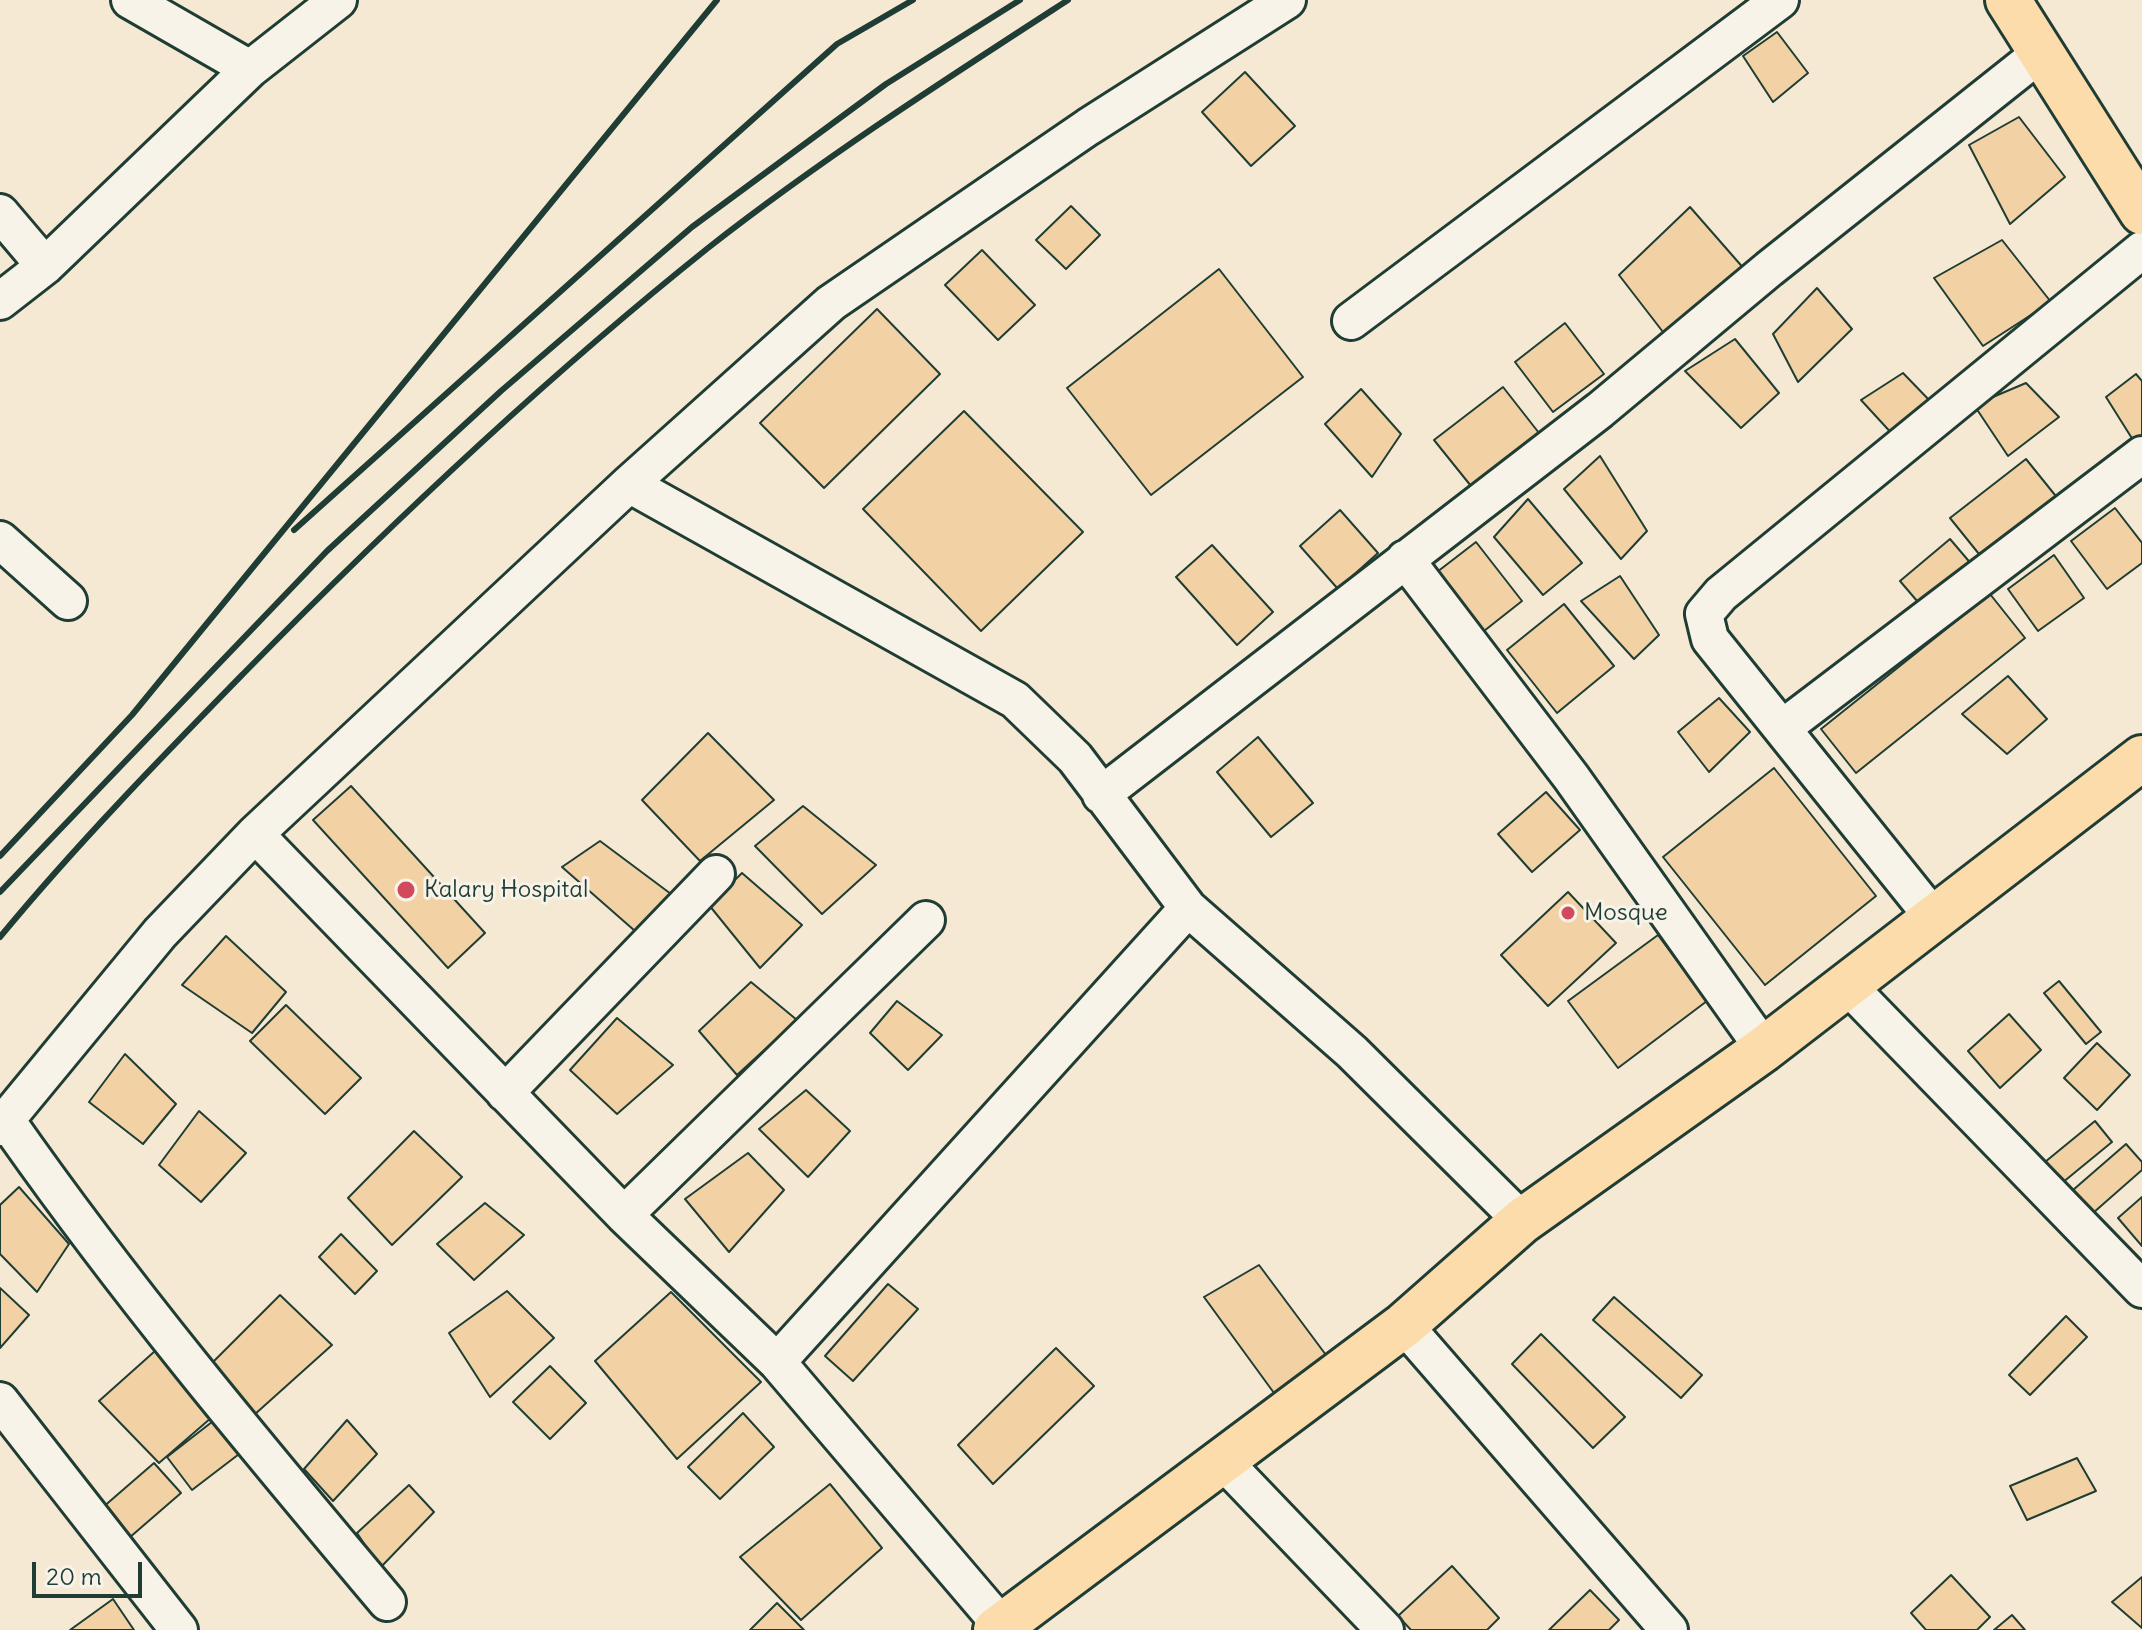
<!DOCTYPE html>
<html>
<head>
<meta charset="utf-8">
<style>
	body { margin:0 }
	#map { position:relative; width:2142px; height:1630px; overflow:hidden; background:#f6e9d4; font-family:Delius,sans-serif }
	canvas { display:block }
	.scale { position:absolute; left:32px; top:1562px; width:110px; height:36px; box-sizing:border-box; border:4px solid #1f3d34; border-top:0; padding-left:10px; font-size:24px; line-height:28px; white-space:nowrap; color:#1f3d34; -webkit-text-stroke:6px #f7f3e8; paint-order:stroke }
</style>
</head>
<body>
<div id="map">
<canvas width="2142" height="1630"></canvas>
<div class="scale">20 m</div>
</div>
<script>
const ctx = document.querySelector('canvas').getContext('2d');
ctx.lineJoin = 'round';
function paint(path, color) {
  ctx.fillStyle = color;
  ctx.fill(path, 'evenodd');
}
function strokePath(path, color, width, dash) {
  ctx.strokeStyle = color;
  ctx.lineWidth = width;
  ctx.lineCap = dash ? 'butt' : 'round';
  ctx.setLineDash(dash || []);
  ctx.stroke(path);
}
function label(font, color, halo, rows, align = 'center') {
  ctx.font = font + ' Delius,sans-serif';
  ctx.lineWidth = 6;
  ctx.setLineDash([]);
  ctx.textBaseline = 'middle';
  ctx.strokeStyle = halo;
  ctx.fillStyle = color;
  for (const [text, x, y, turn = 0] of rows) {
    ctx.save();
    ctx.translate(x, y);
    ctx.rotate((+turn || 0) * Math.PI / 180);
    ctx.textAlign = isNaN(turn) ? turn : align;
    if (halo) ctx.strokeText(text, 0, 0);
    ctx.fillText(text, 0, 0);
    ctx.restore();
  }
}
const building = new Path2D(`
	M 1777,32 L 1808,73 L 1773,102 L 1743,56 Z
	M 1245,72 L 1295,126 L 1251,166 L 1202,112 Z
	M 2019,117 L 2065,177 L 2010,224 L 1969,145 Z
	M 1071,206 L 1100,235 L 1066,269 L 1036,240 Z
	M 1690,207 L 1746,271 L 1663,332 L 1619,275 Z
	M 2002,240 L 2051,302 L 1983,346 L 1934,278 Z
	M 982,250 L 1035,305 L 998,340 L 945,285 Z
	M 1219,269 L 1303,377 L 1151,495 L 1067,388 Z
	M 1817,288 L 1852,329 L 1798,382 L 1773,334 Z
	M 877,309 L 940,374 L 824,488 L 760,423 Z
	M 1565,323 L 1604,374 L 1553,412 L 1515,362 Z
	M 1735,339 L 1779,393 L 1741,428 L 1685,371 Z
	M 1903,373 L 1932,403 L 1895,437 L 1861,400 Z
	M 2136,374 L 2142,381 L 2142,435 L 2133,440 L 2106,397 Z
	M 2026,383 L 2059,417 L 2008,456 L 1974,405 Z
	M 1503,387 L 1539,433 L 1471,486 L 1434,440 Z
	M 1361,389 L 1401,434 L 1372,477 L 1325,424 Z
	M 964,411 L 1083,532 L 981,631 L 863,509 Z
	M 1600,456 L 1647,531 L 1621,559 L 1564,489 Z
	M 2026,459 L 2059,500 L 1983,559 L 1950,518 Z
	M 1528,499 L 1582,563 L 1543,595 L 1494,537 Z
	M 2115,508 L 2142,543 L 2142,563 L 2107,589 L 2071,541 Z
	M 1340,510 L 1378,553 L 1338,589 L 1300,546 Z
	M 1950,539 L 1973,566 L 1923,608 L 1900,581 Z
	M 1476,542 L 1522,601 L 1484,631 L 1437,572 Z
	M 1212,545 L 1273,612 L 1237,645 L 1176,577 Z
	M 2054,555 L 2084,598 L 2038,631 L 2008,589 Z
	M 1620,576 L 1659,635 L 1634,659 L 1581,601 Z
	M 1990,594 L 2025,638 L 1856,773 L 1821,729 Z
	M 1564,604 L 1614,666 L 1557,713 L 1507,650 Z
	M 2008,676 L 2047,719 L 2007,754 L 1962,714 Z
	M 1719,698 L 1750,732 L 1709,772 L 1678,732 Z
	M 708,733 L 774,800 L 700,861 L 642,800 Z
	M 1258,737 L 1313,803 L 1271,837 L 1217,772 Z
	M 1774,768 L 1876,896 L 1765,985 L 1663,857 Z
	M 351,786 L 485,933 L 448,968 L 313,820 Z
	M 1546,792 L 1580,830 L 1532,872 L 1498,834 Z
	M 803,806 L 876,865 L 822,914 L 755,846 Z
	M 600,841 L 671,894 L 635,931 L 562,867 Z
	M 742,873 L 802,925 L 760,968 L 709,905 Z
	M 1568,892 L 1616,943 L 1548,1006 L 1501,955 Z
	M 1658,935 L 1707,1001 L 1618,1068 L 1568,1001 Z
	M 226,936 L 286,992 L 252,1033 L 182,985 Z
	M 2059,981 L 2101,1032 L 2086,1044 L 2044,993 Z
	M 751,982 L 797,1020 L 737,1075 L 699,1031 Z
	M 897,1001 L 942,1035 L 908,1070 L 870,1033 Z
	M 286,1005 L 361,1078 L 325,1114 L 250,1041 Z
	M 2009,1014 L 2041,1050 L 2000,1088 L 1968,1051 Z
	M 617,1018 L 673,1065 L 617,1114 L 570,1070 Z
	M 2097,1043 L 2130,1075 L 2097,1110 L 2064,1078 Z
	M 125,1054 L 176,1104 L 143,1144 L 89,1102 Z
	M 806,1090 L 850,1131 L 808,1177 L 759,1129 Z
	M 199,1111 L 246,1153 L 201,1202 L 159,1165 Z
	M 2095,1121 L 2112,1142 L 2062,1183 L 2045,1162 Z
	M 414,1131 L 462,1177 L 392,1245 L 348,1198 Z
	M 2126,1144 L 2142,1162 L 2142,1170 L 2093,1213 L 2073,1190 Z
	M 748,1153 L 784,1190 L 729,1252 L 685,1199 Z
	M 19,1187 L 69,1244 L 37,1292 L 0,1254 L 0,1205 Z
	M 2142,1197 L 2142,1246 L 2118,1218 Z
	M 485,1203 L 524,1235 L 474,1280 L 437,1244 Z
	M 341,1234 L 377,1271 L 355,1294 L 319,1257 Z
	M 1259,1265 L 1326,1355 L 1274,1393 L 1204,1297 Z
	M 888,1284 L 918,1309 L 853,1381 L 825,1356 Z
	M 0,1288 L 29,1315 L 0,1348 Z
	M 507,1291 L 554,1338 L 490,1397 L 449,1333 Z
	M 671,1292 L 761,1382 L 677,1459 L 595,1361 Z
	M 280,1295 L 332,1345 L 254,1415 L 208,1367 Z
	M 1614,1297 L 1702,1375 L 1681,1398 L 1593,1320 Z
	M 2066,1316 L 2087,1337 L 2030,1395 L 2009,1375 Z
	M 1541,1334 L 1625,1417 L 1593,1448 L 1512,1364 Z
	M 1056,1348 L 1094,1386 L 993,1484 L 958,1445 Z
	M 155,1351 L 211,1418 L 159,1463 L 99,1401 Z
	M 550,1366 L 586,1403 L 550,1439 L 513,1402 Z
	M 743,1413 L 774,1447 L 720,1499 L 688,1467 Z
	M 217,1418 L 243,1451 L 192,1490 L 167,1457 Z
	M 347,1420 L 377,1454 L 333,1501 L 304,1469 Z
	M 2077,1458 L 2096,1491 L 2027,1520 L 2010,1486 Z
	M 154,1463 L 181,1493 L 129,1538 L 102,1508 Z
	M 830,1484 L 882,1548 L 801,1620 L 740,1557 Z
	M 409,1485 L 434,1512 L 380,1568 L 357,1533 Z
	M 1452,1566 L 1499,1618 L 1487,1630 L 1411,1630 L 1398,1616 Z
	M 1951,1575 L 1990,1617 L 1977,1630 L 1926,1630 L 1911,1613 Z
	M 2142,1577 L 2142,1628 L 2112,1602 Z
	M 1590,1590 L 1619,1620 L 1609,1630 L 1549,1630 Z
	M 113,1599 L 134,1630 L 70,1630 Z
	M 777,1603 L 804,1630 L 750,1630 Z
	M 2012,1615 L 2025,1630 L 1994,1630 Z`);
paint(building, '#f2d2a4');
strokePath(building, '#1f3d34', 2);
const minor = new Path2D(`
	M 130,0 L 250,69
	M 0,213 L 45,266
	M 0,301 L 45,266 L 250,69 L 338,0
	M 1351,321 L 1780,0
	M 629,484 L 1015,700 L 1075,758 L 1188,908 L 1352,1052 L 1522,1221
	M 0,540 L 68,601
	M 1405,559 L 1571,777 L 1764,1049
	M 1784,727 L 2142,455
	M 1101,795 L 1600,410 L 1769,269 L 2042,52
	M 255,834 L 624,1215 L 777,1362 L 1002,1626
	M 1933,917 L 1710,639 L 1704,614 L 1721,594 L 2142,250
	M 1847,985 L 2142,1289
	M 505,1093 L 716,874
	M 6,1120 C 124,1289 255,1445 387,1602
	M 0,1127 L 160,933 L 255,834 L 629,484 L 831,303 L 1088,127 L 1287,0
	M 624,1215 L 926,920
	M 1404,1325 L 1669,1630
	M 777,1362 L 1188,908
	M 0,1401 L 179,1630
	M 1223,1461 L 1385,1630`);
const major = new Path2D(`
	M 2008,0 L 2142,212
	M 996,1630 L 1404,1325 L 1522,1221 L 1764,1049 L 2142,758`);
strokePath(minor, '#1f3d34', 42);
strokePath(major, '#1f3d34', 50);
strokePath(minor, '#f7f3e8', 36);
strokePath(major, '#fddcac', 44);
strokePath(new Path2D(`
	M 294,530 L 837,44 L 913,0
	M 0,856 L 132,715 L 717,0
	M 0,892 L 327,551 L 501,391 L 692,227 L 886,84 L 1020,0
	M 0,937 C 76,845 160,759 243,674 C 390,524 544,379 708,248 C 823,158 946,79 1068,0`), '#1f3d34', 6);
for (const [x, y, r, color] of [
	[406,890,10,"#d1495b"],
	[1568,913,8,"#d1495b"]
]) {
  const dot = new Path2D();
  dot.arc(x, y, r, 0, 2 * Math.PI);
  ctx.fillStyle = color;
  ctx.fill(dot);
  strokePath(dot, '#f7f3e8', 3);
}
label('24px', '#1f3d34', '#f7f3e8', [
	["Kalary Hospital",424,890],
	["Mosque",1584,913]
], 'left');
</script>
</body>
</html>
